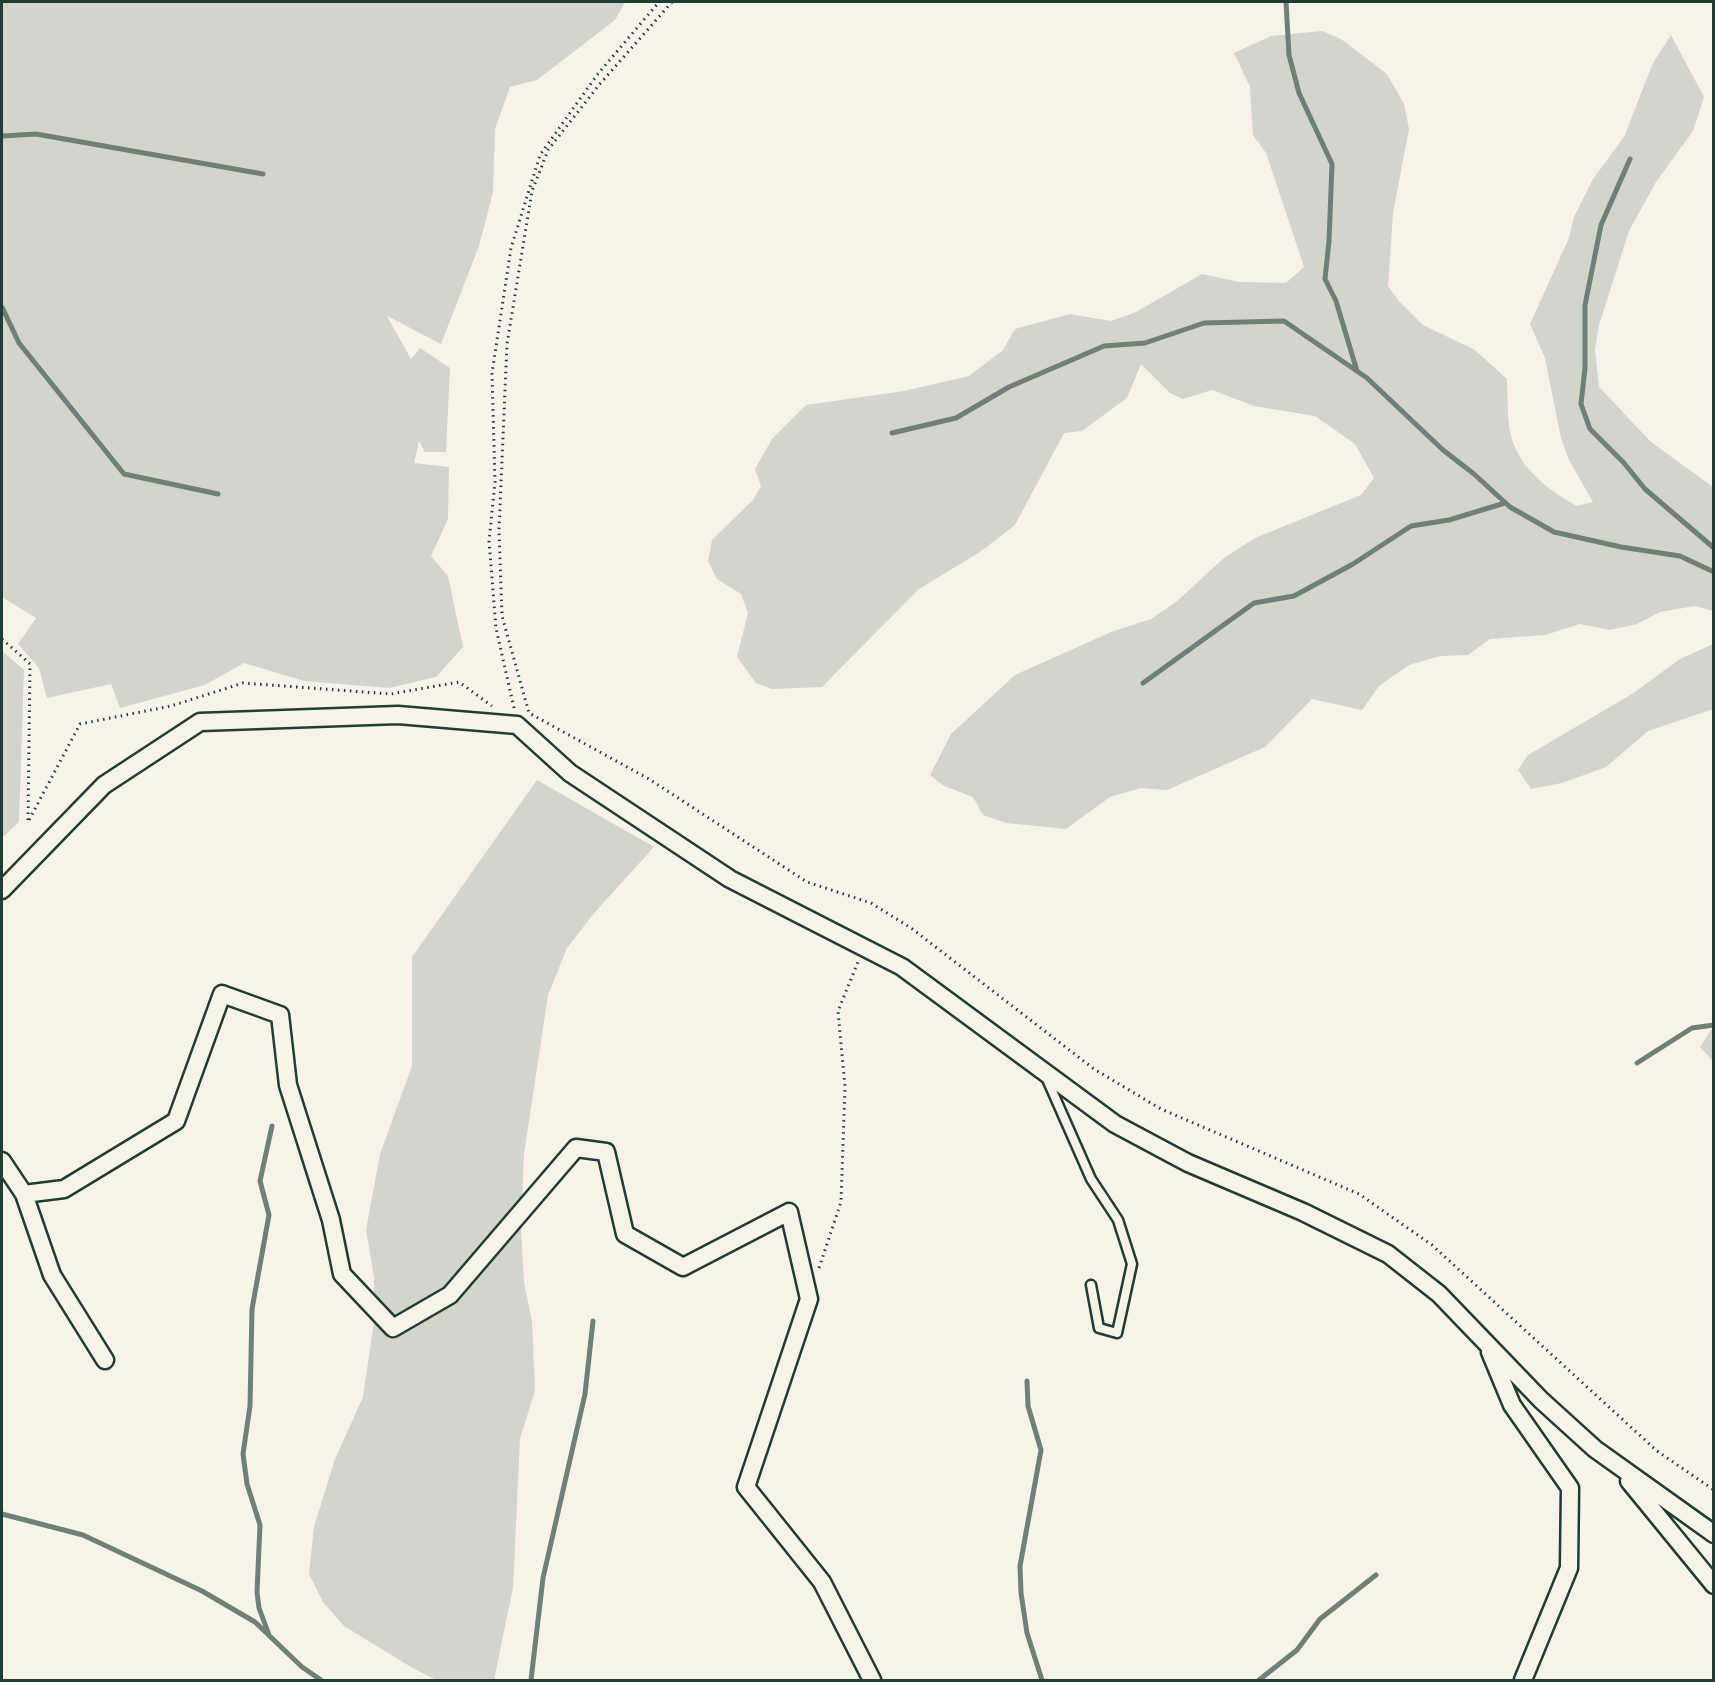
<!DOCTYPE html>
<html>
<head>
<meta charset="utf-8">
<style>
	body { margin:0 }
	#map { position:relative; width:1715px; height:1682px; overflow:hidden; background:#f7f3e8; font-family:Caveat,sans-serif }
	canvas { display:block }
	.frame { position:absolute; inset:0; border:3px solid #1f3d34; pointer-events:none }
</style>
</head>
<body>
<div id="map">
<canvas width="1715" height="1682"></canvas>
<div class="frame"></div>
</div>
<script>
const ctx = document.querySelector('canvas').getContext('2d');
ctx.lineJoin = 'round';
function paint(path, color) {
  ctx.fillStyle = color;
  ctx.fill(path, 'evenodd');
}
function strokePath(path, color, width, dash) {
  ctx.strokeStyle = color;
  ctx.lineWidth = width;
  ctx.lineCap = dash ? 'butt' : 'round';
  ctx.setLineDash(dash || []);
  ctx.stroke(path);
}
paint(new Path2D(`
	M 2,2 L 625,2 L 615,20 L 537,80 L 510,87 L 495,129 L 493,192 L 479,246 L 441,344 L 387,316 L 411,359 L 420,348 L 450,368 L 446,452 L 425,452 L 419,441 L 414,463 L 449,467 L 448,519 L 431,556 L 448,576 L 463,647 L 436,677 L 389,688 L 304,681 L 244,663 L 205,685 L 120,708 L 111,684 L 47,698 L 39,668 L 18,644 L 36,618 L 2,597 Z
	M 1322,31 L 1341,39 L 1387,74 L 1404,104 L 1409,129 L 1393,213 L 1388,286 L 1398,300 L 1423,325 L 1475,350 L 1507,379 C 1508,396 1507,415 1510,431 C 1516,466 1549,491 1577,506 L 1593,502 L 1569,460 L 1561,438 L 1545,358 L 1530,324 L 1569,238 L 1574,217 L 1593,179 L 1624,137 L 1653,63 L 1671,35 L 1704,97 L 1693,131 L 1656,182 L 1629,231 L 1599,325 L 1595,349 L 1599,387 L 1651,442 L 1713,487 L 1713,611 L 1695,606 L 1660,612 L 1637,624 L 1610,630 L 1580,624 L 1545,635 L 1490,639 L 1468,655 L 1440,656 L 1409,665 L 1379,686 L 1362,710 L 1312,699 L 1265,747 L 1167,790 L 1141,788 L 1110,797 L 1066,829 L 1006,823 L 983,815 L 973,797 L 944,786 L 930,775 L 951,734 L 1015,675 L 1111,632 L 1151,619 L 1176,602 L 1224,558 L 1255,538 L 1361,495 L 1374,478 L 1355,444 L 1315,416 L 1254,406 L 1212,390 L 1183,399 L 1170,393 L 1141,364 L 1127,398 L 1082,431 L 1064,433 L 1015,525 L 980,552 L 919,589 L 822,687 L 772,689 L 756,683 L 737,657 L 748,613 L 741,594 L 717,579 L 708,561 L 712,540 L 753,500 L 761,486 L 755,469 L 772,439 L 806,405 L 904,391 L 969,376 L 1003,350 L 1015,329 L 1070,314 L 1111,321 L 1136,312 L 1202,274 L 1239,282 L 1286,283 L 1304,267 L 1266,153 L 1253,135 L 1250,87 L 1234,53 L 1271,36 Z
	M 1713,644 L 1713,709 L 1648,731 L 1606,767 L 1562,783 L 1531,789 L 1518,770 L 1528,755 L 1632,694 L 1680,659 Z
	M 2,651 L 24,670 L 19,822 L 2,838 Z
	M 537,780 L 654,847 L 595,912 L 567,948 L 548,995 L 524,1154 L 521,1231 L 524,1282 L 532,1321 L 535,1390 L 520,1439 L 513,1588 L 494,1680 L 436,1680 L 411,1667 L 344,1626 L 323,1602 L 309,1574 L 314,1527 L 335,1459 L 363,1397 L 374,1322 L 374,1277 L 366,1230 L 380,1154 L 412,1066 L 412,957 Z
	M 1713,1027 L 1714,1061 L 1713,1061 L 1700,1047 Z`), '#d3d5ca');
strokePath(new Path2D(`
	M 1286,2 L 1289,55 L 1299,93 L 1332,164 L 1329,241 L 1325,279 L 1336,301 L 1357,371
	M 2,136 L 36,134 L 263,174
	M 1630,159 L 1601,225 L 1585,305 L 1585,368 L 1581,404 L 1590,429 L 1624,463 L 1645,489 L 1714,548
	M 2,307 L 19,343 L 124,474 L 218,494
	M 892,433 L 956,418 L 1009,387 L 1104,346 L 1145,343 L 1204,323 L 1284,321 L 1367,378 L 1443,450 L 1474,474 L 1510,507 L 1554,532 L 1621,547 L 1680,556 L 1714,572
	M 1143,683 L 1254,603 L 1294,596 L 1353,564 L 1411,526 L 1449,520 L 1505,503
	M 1637,1063 L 1692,1028 L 1714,1025
	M 1027,1381 L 1028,1406 L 1041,1450 L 1020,1566 L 1021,1593 L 1027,1633 L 1042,1680
	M 2,1514 L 83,1535 L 202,1591 L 255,1622 L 302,1667 L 321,1680
	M 269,1635 L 259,1608 L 257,1592 L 260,1525 L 247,1484 L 243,1454 L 250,1406 L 252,1309 L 269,1215 L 260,1181 L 272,1126
	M 531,1680 L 543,1578 L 585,1394 L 593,1321
	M 1259,1680 L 1297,1650 L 1320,1619 L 1376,1575`), '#6f8077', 5);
const lane = new Path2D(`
	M 1046,1077 L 1091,1179 L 1118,1220 L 1132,1264 L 1117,1333 L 1099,1328 L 1091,1285`);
const street = new Path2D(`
	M 2,890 L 104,785 L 200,722 L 398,715 L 517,725 L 570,773 L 730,879 L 902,967 L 1115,1124 L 1188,1163 L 1303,1212 L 1388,1254 L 1439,1294 L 1541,1400 L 1595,1449 L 1714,1534
	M 2,1161 L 24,1194 L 64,1189 L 176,1121 L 222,994 L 280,1015 L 288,1085 L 331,1220 L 342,1274 L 393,1328 L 450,1295 L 576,1148 L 606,1152 L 625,1234 L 683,1267 L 789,1212 L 809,1299 L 746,1487 L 822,1582 L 872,1680
	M 24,1194 L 52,1275 L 105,1360
	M 1490,1352 L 1512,1405 L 1570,1488 L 1569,1568 L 1523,1680
	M 1629,1481 L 1714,1585`);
strokePath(lane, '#1f3d34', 13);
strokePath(street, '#1f3d34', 21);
strokePath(new Path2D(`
	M 672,2 L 599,85 L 548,150 L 532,191 L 507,344 L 499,530 L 502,616 L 529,713 L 649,779 L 807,882 L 871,903 L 911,928 L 1094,1069 L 1161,1109 L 1359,1194 L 1432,1245 L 1657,1451 L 1714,1490
	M 2,639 L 30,664 L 28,822 L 80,724 L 171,706 L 243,683 L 391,694 L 459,682 L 492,706
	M 514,708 L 496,628 L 489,541 L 495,482 L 492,373 L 511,248 L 540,155 L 597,75 L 659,2
	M 819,1268 L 841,1202 L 845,1087 L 838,1011 L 858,962`), '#1f3d34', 3, [1.5, 4.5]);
strokePath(lane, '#f7f3e8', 8);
strokePath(street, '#f7f3e8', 16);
</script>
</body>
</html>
